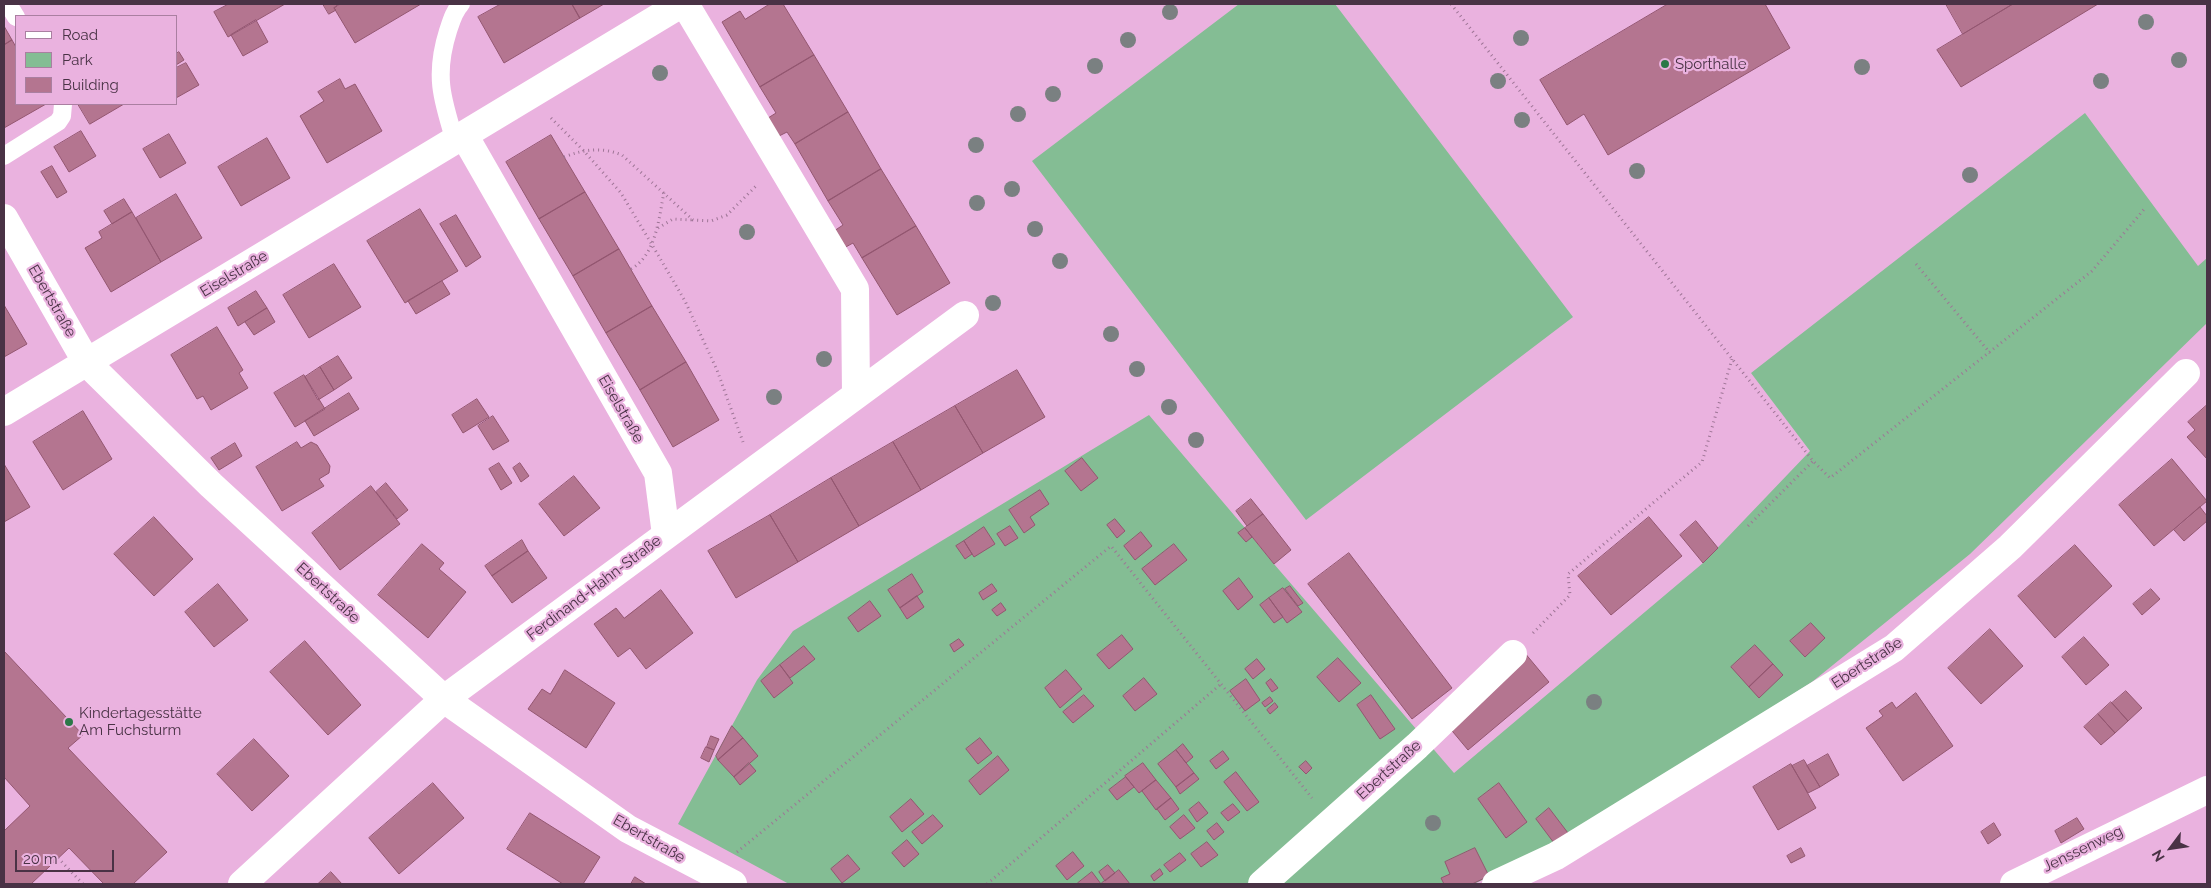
<!DOCTYPE html>
<html>
<head>
<meta charset="utf-8">
<style>
	body { margin:0 }
	#map { position:relative; width:2211px; height:888px; overflow:hidden; background:#eab2df; font-family:Raleway,sans-serif }
	canvas { display:block }
	.frame { position:absolute; inset:0; border:5px solid #493245; pointer-events:none }
	.legend { position:absolute; left:15px; top:15px; width:162px; height:90px; box-sizing:border-box; background:#eab2df; border:1px solid #aa7fa1; margin:0; padding:6px 9px; list-style:none; font-size:15px; color:#493245 }
	.legend li { display:flex; align-items:center; gap:10px; height:25px }
	.legend b { width:25px; border:1px solid #aa7fa1 }
	.north { position:absolute; left:2146px; top:823px; width:50px; height:50px; -webkit-text-stroke:4px #eab2df; paint-order:stroke; rotate:239deg; font-size:14px; font-weight:700; line-height:20px; text-align:center; color:#493245 }
	.north::after { content:''; display:block; margin:auto; width:18px; height:22px; background:#493245; clip-path:polygon(50% 0,100% 100%,50% 72%,0 100%) }
	.scale { position:absolute; left:15px; top:850px; width:99px; height:22px; box-sizing:border-box; border:2px solid #493245; border-top:0; padding-left:6px; font-size:15px; line-height:18px; white-space:nowrap; color:#493245; -webkit-text-stroke:4px #eab2df; paint-order:stroke }
</style>
</head>
<body>
<div id="map">
<canvas width="2211" height="888"></canvas>
<div class="frame"></div>
<ul class="legend">
<li><b style="height:6px;background:#fff"></b>Road</li>
<li><b style="height:14px;background:#84bd94"></b>Park</li>
<li><b style="height:14px;background:#b47590"></b>Building</li>
</ul>
<div class="north">N</div>
<div class="scale">20 m</div>
</div>
<script>
const ctx = document.querySelector('canvas').getContext('2d');
ctx.lineJoin = 'round';
function paint(path, color) {
  ctx.fillStyle = color;
  ctx.fill(path, 'evenodd');
}
function strokePath(path, color, width, dash) {
  ctx.strokeStyle = color;
  ctx.lineWidth = width;
  ctx.lineCap = dash ? 'butt' : 'round';
  ctx.setLineDash(dash || []);
  ctx.stroke(path);
}
function label(font, color, halo, rows, align = 'center') {
  ctx.font = font + ' Raleway,sans-serif';
  ctx.lineWidth = 4.5;
  ctx.setLineDash([]);
  ctx.textBaseline = 'middle';
  ctx.strokeStyle = halo;
  ctx.fillStyle = color;
  for (const [text, x, y, turn = 0] of rows) {
    ctx.save();
    ctx.translate(x, y);
    ctx.rotate((+turn || 0) * Math.PI / 180);
    ctx.textAlign = isNaN(turn) ? turn : align;
    if (halo) ctx.strokeText(text, 0, 0);
    ctx.fillText(text, 0, 0);
    ctx.restore();
  }
}
paint(new Path2D(`
	M 1239,4 L 1335,4 L 1573,317 L 1306,520 L 1032,161 Z
	M 2085,113 L 2198,266 L 2207,258 L 2207,323 L 1970,554 L 1812,682 L 1553,846 L 1474,884 L 789,884 L 678,824 L 757,680 L 793,631 L 1149,415 L 1245,528 L 1274,564 L 1454,773 L 1703,563 L 1810,451 L 1751,373 Z`), '#84bd94');
const building = new Path2D(`
	M 229,4 L 285,4 L 228,37 L 214,12 Z
	M 323,4 L 336,4 L 337,6 L 334,8 L 336,10 L 329,14 Z
	M 341,4 L 421,4 L 355,43 L 334,8 Z
	M 501,4 L 572,4 L 580,18 L 504,63 L 478,17 Z
	M 572,4 L 604,4 L 580,18 Z
	M 770,4 L 783,4 L 814,55 L 760,87 L 722,22 L 740,11 L 745,19 Z
	M 1668,4 L 1765,4 L 1790,48 L 1608,155 L 1584,114 L 1567,125 L 1540,80 Z
	M 1946,4 L 2013,4 L 1963,34 Z
	M 2013,4 L 2098,4 L 1961,87 L 1937,50 Z
	M 256,20 L 268,42 L 243,56 L 231,35 Z
	M 4,26 L 12,40 L 4,45 Z
	M 12,40 L 16,47 L 16,104 L 46,104 L 4,128 L 4,45 Z
	M 179,52 L 184,60 L 176,65 L 176,54 Z
	M 814,55 L 848,112 L 795,144 L 787,132 L 779,136 L 768,118 L 776,113 L 760,87 Z
	M 186,63 L 199,85 L 176,98 L 176,68 Z
	M 340,79 L 345,89 L 355,84 L 382,131 L 327,163 L 300,116 L 324,101 L 318,92 Z
	M 78,104 L 124,104 L 90,124 Z
	M 848,112 L 881,169 L 828,201 L 795,144 Z
	M 81,131 L 96,156 L 69,172 L 54,147 Z
	M 169,134 L 186,163 L 160,178 L 143,149 Z
	M 551,135 L 585,192 L 539,219 L 506,162 Z
	M 267,138 L 290,178 L 241,206 L 218,167 Z
	M 52,166 L 67,192 L 57,198 L 41,172 Z
	M 881,169 L 916,226 L 862,258 L 853,243 L 844,248 L 834,231 L 843,225 L 828,201 Z
	M 585,192 L 619,249 L 573,276 L 539,219 Z
	M 176,194 L 202,238 L 161,262 L 136,218 Z
	M 124,199 L 132,212 L 112,224 L 104,211 Z
	M 420,209 L 458,271 L 405,303 L 367,241 Z
	M 132,212 L 161,262 L 111,292 L 85,248 L 102,238 L 99,232 Z
	M 456,215 L 481,257 L 466,267 L 440,224 Z
	M 916,226 L 950,283 L 897,315 L 862,258 Z
	M 619,249 L 652,306 L 606,333 L 573,276 Z
	M 334,264 L 361,307 L 309,338 L 283,295 Z
	M 442,281 L 450,294 L 416,314 L 408,301 Z
	M 256,291 L 267,308 L 238,326 L 228,308 Z
	M 4,305 L 27,344 L 4,357 Z
	M 652,306 L 686,362 L 640,390 L 606,333 Z
	M 267,308 L 275,322 L 254,335 L 245,322 Z
	M 217,327 L 243,370 L 239,373 L 248,388 L 211,410 L 203,396 L 197,399 L 171,355 Z
	M 338,356 L 352,378 L 334,390 L 320,367 Z
	M 686,362 L 719,420 L 673,447 L 640,390 Z
	M 320,367 L 334,390 L 318,400 L 305,377 Z
	M 1017,370 L 1045,417 L 983,453 L 955,406 Z
	M 304,375 L 325,409 L 295,427 L 274,393 Z
	M 349,393 L 359,409 L 314,436 L 305,421 Z
	M 477,399 L 489,417 L 463,433 L 452,415 Z
	M 2207,405 L 2207,459 L 2187,437 L 2195,430 L 2188,422 Z
	M 955,406 L 983,453 L 921,490 L 893,442 Z
	M 83,411 L 112,459 L 63,490 L 33,442 Z
	M 493,416 L 509,441 L 493,450 L 478,426 Z
	M 297,442 L 301,448 L 311,442 L 317,445 L 330,466 L 329,473 L 319,479 L 324,486 L 282,511 L 256,467 Z
	M 893,442 L 921,490 L 859,526 L 831,478 Z
	M 235,443 L 242,456 L 219,470 L 211,458 Z
	M 1082,458 L 1098,478 L 1081,491 L 1065,471 Z
	M 2172,459 L 2207,501 L 2154,546 L 2119,505 Z
	M 499,463 L 512,483 L 501,490 L 489,469 Z
	M 520,463 L 529,476 L 521,482 L 513,468 Z
	M 4,464 L 30,507 L 4,522 Z
	M 574,476 L 600,508 L 564,536 L 539,504 Z
	M 831,478 L 859,526 L 798,562 L 770,515 Z
	M 386,483 L 408,510 L 397,519 L 376,492 Z
	M 371,486 L 400,524 L 340,570 L 312,533 Z
	M 1040,490 L 1049,504 L 1030,517 L 1035,525 L 1024,533 L 1009,510 Z
	M 1251,499 L 1263,514 L 1247,526 L 1236,511 Z
	M 2200,507 L 2207,516 L 2207,521 L 2184,541 L 2174,530 Z
	M 1263,514 L 1291,550 L 1274,564 L 1245,528 Z
	M 770,515 L 798,562 L 736,598 L 708,551 Z
	M 154,517 L 193,559 L 154,596 L 114,554 Z
	M 1649,517 L 1682,556 L 1611,615 L 1578,576 Z
	M 1115,519 L 1125,531 L 1117,538 L 1107,525 Z
	M 1696,521 L 1718,548 L 1703,563 L 1680,535 Z
	M 1010,526 L 1018,538 L 1005,546 L 997,534 Z
	M 984,527 L 995,544 L 974,557 L 964,541 Z
	M 1245,528 L 1252,537 L 1246,542 L 1238,533 Z
	M 1141,532 L 1152,546 L 1135,560 L 1124,546 Z
	M 522,540 L 528,551 L 492,576 L 485,566 Z
	M 964,541 L 972,554 L 965,559 L 956,546 Z
	M 422,544 L 444,563 L 439,569 L 466,592 L 428,638 L 378,595 Z
	M 1174,544 L 1187,560 L 1155,585 L 1142,569 Z
	M 2075,545 L 2112,586 L 2055,638 L 2018,596 Z
	M 528,551 L 547,578 L 512,603 L 492,576 Z
	M 1349,553 L 1452,688 L 1412,719 L 1308,584 Z
	M 912,574 L 923,592 L 900,608 L 888,590 Z
	M 1239,578 L 1253,597 L 1238,610 L 1223,591 Z
	M 218,584 L 248,620 L 214,647 L 185,612 Z
	M 992,584 L 997,591 L 983,600 L 979,593 Z
	M 1290,586 L 1303,603 L 1298,606 L 1285,589 Z
	M 1283,588 L 1302,612 L 1287,623 L 1269,598 Z
	M 2151,589 L 2160,599 L 2142,615 L 2133,604 Z
	M 661,590 L 693,633 L 646,669 L 630,648 L 618,657 L 594,624 L 616,608 L 624,618 Z
	M 917,596 L 924,607 L 907,619 L 900,608 Z
	M 1269,598 L 1283,617 L 1274,623 L 1260,605 Z
	M 870,601 L 881,616 L 858,632 L 848,618 Z
	M 1001,603 L 1006,610 L 997,616 L 992,610 Z
	M 1811,623 L 1825,638 L 1805,657 L 1790,641 Z
	M 1990,629 L 2023,666 L 1981,704 L 1948,668 Z
	M 1122,635 L 1133,649 L 1109,669 L 1097,655 Z
	M 2084,637 L 2109,665 L 2086,685 L 2062,657 Z
	M 959,639 L 964,645 L 954,652 L 950,645 Z
	M 305,641 L 361,705 L 328,735 L 270,672 Z
	M 1755,645 L 1773,664 L 1749,687 L 1731,667 Z
	M 804,646 L 815,659 L 790,678 L 780,665 Z
	M 4,651 L 83,735 L 68,748 L 167,852 L 133,884 L 104,884 L 69,848 L 31,884 L 4,884 L 4,831 L 30,806 L 4,777 Z
	M 1524,652 L 1549,682 L 1468,750 L 1448,726 Z
	M 1338,658 L 1361,683 L 1339,702 L 1317,677 Z
	M 1257,659 L 1265,669 L 1253,679 L 1245,669 Z
	M 1773,664 L 1783,675 L 1759,698 L 1749,687 Z
	M 780,665 L 793,683 L 774,698 L 761,681 Z
	M 565,670 L 615,703 L 586,748 L 528,709 L 542,689 L 550,694 Z
	M 1066,670 L 1082,689 L 1060,708 L 1045,688 Z
	M 1144,678 L 1157,694 L 1135,711 L 1123,696 Z
	M 1246,679 L 1260,700 L 1245,711 L 1230,691 Z
	M 1271,679 L 1278,688 L 1272,692 L 1266,683 Z
	M 2126,691 L 2142,708 L 2128,721 L 2112,703 Z
	M 1916,693 L 1953,746 L 1903,781 L 1866,728 L 1883,716 L 1879,711 L 1892,702 L 1896,708 Z
	M 1084,695 L 1094,706 L 1073,723 L 1063,712 Z
	M 1371,695 L 1395,729 L 1380,739 L 1357,705 Z
	M 1270,697 L 1273,701 L 1265,707 L 1262,703 Z
	M 2111,702 L 2128,721 L 2115,733 L 2098,714 Z
	M 1275,703 L 1278,707 L 1270,714 L 1267,710 Z
	M 2098,714 L 2115,733 L 2101,745 L 2084,727 Z
	M 732,726 L 743,738 L 718,760 L 716,756 Z
	M 711,736 L 719,739 L 714,750 L 707,747 Z
	M 743,738 L 758,756 L 734,777 L 718,760 Z
	M 980,738 L 992,753 L 978,764 L 966,749 Z
	M 254,739 L 289,776 L 252,811 L 217,774 Z
	M 1183,744 L 1193,757 L 1186,763 L 1176,750 Z
	M 706,747 L 714,750 L 709,762 L 701,758 Z
	M 1176,750 L 1194,773 L 1176,787 L 1158,764 Z
	M 1223,751 L 1229,759 L 1216,769 L 1210,761 Z
	M 1828,754 L 1839,775 L 1820,787 L 1807,766 Z
	M 998,756 L 1009,770 L 980,795 L 969,781 Z
	M 1804,760 L 1820,787 L 1808,793 L 1792,766 Z
	M 1306,761 L 1312,768 L 1306,774 L 1299,767 Z
	M 749,763 L 756,771 L 740,785 L 734,777 Z
	M 1143,763 L 1156,780 L 1139,793 L 1125,776 Z
	M 1791,764 L 1816,808 L 1778,830 L 1753,787 Z
	M 1236,772 L 1259,802 L 1247,811 L 1224,782 Z
	M 1194,773 L 1199,779 L 1180,794 L 1176,787 Z
	M 1126,777 L 1134,787 L 1117,800 L 1109,790 Z
	M 1156,780 L 1171,798 L 1156,810 L 1142,791 Z
	M 433,783 L 464,818 L 399,874 L 369,838 Z
	M 1499,783 L 1527,822 L 1506,838 L 1478,799 Z
	M 1171,798 L 1179,809 L 1165,820 L 1157,809 Z
	M 911,799 L 924,814 L 902,832 L 890,817 Z
	M 1199,802 L 1208,813 L 1197,822 L 1189,810 Z
	M 1233,804 L 1240,812 L 1228,821 L 1221,813 Z
	M 1549,808 L 1568,833 L 1554,843 L 1536,819 Z
	M 530,813 L 600,857 L 583,884 L 563,884 L 507,849 Z
	M 933,815 L 943,826 L 922,844 L 912,832 Z
	M 1184,815 L 1195,828 L 1180,839 L 1170,827 Z
	M 2077,818 L 2084,829 L 2061,843 L 2055,831 Z
	M 1217,823 L 1224,832 L 1214,840 L 1207,831 Z
	M 1994,823 L 2001,835 L 1988,844 L 1981,832 Z
	M 907,840 L 919,854 L 904,867 L 892,853 Z
	M 1207,842 L 1218,855 L 1201,867 L 1191,854 Z
	M 1475,848 L 1489,876 L 1472,884 L 1444,884 L 1441,878 L 1450,874 L 1445,862 Z
	M 1801,848 L 1805,856 L 1791,863 L 1787,856 Z
	M 1073,852 L 1084,866 L 1067,880 L 1056,866 Z
	M 1180,853 L 1186,860 L 1170,872 L 1164,865 Z
	M 848,855 L 860,869 L 842,883 L 831,869 Z
	M 1108,865 L 1115,873 L 1105,881 L 1099,872 Z
	M 1160,869 L 1163,874 L 1154,881 L 1151,876 Z
	M 1119,870 L 1130,884 L 1103,884 L 1102,883 Z
	M 331,872 L 342,884 L 318,884 Z
	M 1092,872 L 1101,884 L 1079,884 L 1078,883 Z
	M 635,877 L 646,884 L 631,884 Z`);
paint(building, '#b47590');
strokePath(building, '#935670', 1);
strokePath(new Path2D(`
	M 1451,4 L 1813,461 L 1830,478 L 2092,271 L 2146,207
	M 551,118 L 583,150 L 621,193 L 651,243 L 685,301 L 717,370 L 743,442
	M 564,157 C 585,149 602,147 622,155 L 693,220 L 711,221 L 727,215 L 757,185
	M 658,228 L 673,219 L 693,220
	M 1916,264 L 1990,353
	M 631,269 C 656,255 659,218 664,192
	M 1748,526 L 1813,461
	M 1533,633 L 1570,595 L 1568,574 L 1702,462 L 1732,359
	M 737,852 L 1111,546 L 1312,798
	M 58,858 L 83,884
	M 987,884 L 1221,684`), '#9e7596', 3, [1, 4]);
strokePath(new Path2D(`
	M 8,4 L 16,17
	M 455,141 C 442,99 434,75 448,31 C 451,22 454,11 461,4
	M 4,156 L 58,122 L 62,116 L 63,104`), '#fff', 18);
strokePath(new Path2D(`
	M 685,4 L 855,289 L 856,395
	M 464,135 L 658,473 L 666,535
	M 4,218 L 87,363 L 211,485 L 444,699 L 628,829 L 733,884
	M 4,412 L 681,4
	M 242,884 L 444,699 L 965,315
	M 1262,884 L 1417,746 L 1513,654
	M 1496,884 L 1556,856 L 1894,648 L 2010,547 L 2186,373
	M 2014,884 L 2207,790`), '#fff', 28);
ctx.fillStyle = '#7a8081';
for (const [x, y] of [
	[1170,12],
	[2146,22],
	[1521,38],
	[1128,40],
	[2179,60],
	[1095,66],
	[1862,67],
	[660,73],
	[1498,81],
	[2101,81],
	[1053,94],
	[1018,114],
	[1522,120],
	[976,145],
	[1637,171],
	[1970,175],
	[1012,189],
	[977,203],
	[1035,229],
	[747,232],
	[1060,261],
	[993,303],
	[1111,334],
	[824,359],
	[1137,369],
	[774,397],
	[1169,407],
	[1196,440],
	[1594,702],
	[1433,823]
]) {
  ctx.beginPath();
  ctx.arc(x, y, 8, 0, 2 * Math.PI);
  ctx.fill();
}
for (const [x, y, r, color] of [
	[1665,64,5,"#2b7848"],
	[69,722,5,"#2b7848"]
]) {
  const dot = new Path2D();
  dot.arc(x, y, r, 0, 2 * Math.PI);
  ctx.fillStyle = color;
  ctx.fill(dot);
  strokePath(dot, '#eab2df', 2);
}
label('15px', '#493245', '#eab2df', [
	["Sporthalle",1675,64],
	["Kindertagesstätte",79,713],
	["Am Fuchsturm",79,730]
], 'left');
label('15px', '#493245', '#eab2df', [
	["Eiselstraße",234,274,-31],
	["Ebertstraße",52,301,60],
	["Eiselstraße",621,409,60],
	["Ferdinand-Hahn-Straße",594,588,-37],
	["Ebertstraße",328,593,43],
	["Ebertstraße",1867,663,-33],
	["Ebertstraße",1389,770,-42],
	["Ebertstraße",649,839,30],
	["Jenssenweg",2083,849,-26]
]);
</script>
</body>
</html>
